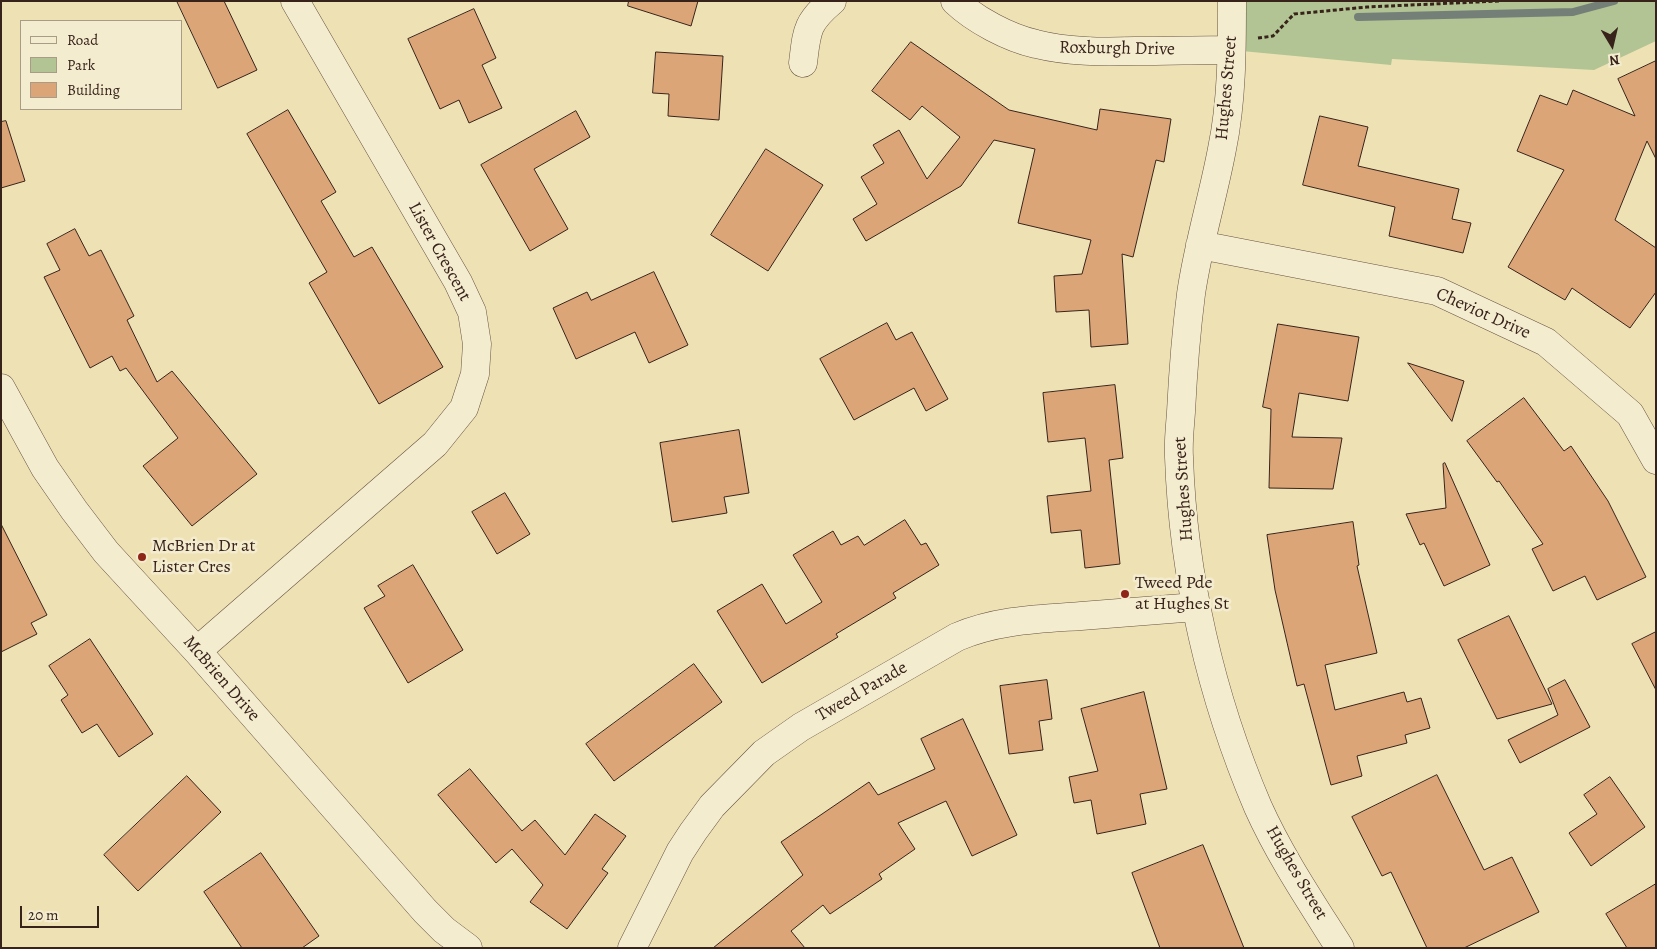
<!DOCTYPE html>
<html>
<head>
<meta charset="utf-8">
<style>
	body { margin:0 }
	#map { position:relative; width:1657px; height:949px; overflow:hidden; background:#eee2b5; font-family:Alegreya,serif }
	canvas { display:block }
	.frame { position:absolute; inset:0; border:2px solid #38231b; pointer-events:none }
	.legend { position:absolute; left:20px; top:20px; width:162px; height:90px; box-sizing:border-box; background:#f4eccf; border:1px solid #a99c87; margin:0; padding:6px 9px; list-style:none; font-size:15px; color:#38231b }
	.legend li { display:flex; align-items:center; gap:10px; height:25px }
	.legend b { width:25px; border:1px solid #a99c87 }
	.north { position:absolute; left:1587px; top:20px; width:50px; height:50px; -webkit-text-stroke:4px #f4eccf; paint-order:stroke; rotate:171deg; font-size:14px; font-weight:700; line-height:20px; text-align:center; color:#38231b }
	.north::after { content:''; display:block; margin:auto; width:18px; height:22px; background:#38231b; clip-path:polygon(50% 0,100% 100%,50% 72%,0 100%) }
	.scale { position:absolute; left:20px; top:906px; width:79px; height:22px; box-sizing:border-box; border:2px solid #38231b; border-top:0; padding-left:6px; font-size:15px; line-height:18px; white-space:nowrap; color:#38231b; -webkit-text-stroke:4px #f4eccf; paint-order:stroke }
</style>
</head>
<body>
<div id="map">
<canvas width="1657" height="949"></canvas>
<div class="frame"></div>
<ul class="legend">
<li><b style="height:6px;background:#f4eccf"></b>Road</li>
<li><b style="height:14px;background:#b2c493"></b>Park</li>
<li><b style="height:14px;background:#dba578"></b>Building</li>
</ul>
<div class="north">N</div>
<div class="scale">20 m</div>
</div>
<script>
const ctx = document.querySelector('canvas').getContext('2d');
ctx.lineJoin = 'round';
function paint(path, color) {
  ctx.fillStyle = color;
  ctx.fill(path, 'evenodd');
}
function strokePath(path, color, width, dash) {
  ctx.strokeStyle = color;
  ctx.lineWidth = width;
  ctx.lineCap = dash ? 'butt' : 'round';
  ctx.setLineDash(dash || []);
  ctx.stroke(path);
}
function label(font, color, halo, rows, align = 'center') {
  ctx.font = font + ' Alegreya,serif';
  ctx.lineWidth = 5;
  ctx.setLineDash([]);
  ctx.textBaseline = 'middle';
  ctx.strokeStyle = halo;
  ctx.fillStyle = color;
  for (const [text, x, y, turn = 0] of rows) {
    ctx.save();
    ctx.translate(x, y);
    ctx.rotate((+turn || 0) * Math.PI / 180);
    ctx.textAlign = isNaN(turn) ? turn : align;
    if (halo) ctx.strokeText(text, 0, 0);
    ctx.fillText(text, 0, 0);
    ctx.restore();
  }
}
paint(new Path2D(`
	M 1232,1 L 1656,1 L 1656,41 L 1594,70 L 1392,59 L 1391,65 L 1231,50 Z`), '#b2c493');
strokePath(new Path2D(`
	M 1358,17 L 1573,12 L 1614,1`), '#747f78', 8);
const building = new Path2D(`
	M 177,1 L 224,1 L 257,70 L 218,88 Z
	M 629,1 L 698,1 L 691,26 L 628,6 Z
	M 474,9 L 496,58 L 482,65 L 502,108 L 469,123 L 459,100 L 440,109 L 408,39 Z
	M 911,42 L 1009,110 L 1097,130 L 1100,109 L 1171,119 L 1164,162 L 1156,160 L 1133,257 L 1122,254 L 1128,344 L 1091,347 L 1089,310 L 1056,312 L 1054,276 L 1082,274 L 1091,240 L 1018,223 L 1035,149 L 994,140 L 961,186 L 866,241 L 853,219 L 877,204 L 861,177 L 884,163 L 873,145 L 899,130 L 927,179 L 960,137 L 922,106 L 910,120 L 872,91 Z
	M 656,52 L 723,56 L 719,120 L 668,116 L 669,94 L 653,93 Z
	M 1656,61 L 1656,159 L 1647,141 L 1615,220 L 1656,248 L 1656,292 L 1630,328 L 1572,288 L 1565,300 L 1508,267 L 1564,170 L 1517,151 L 1540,95 L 1567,105 L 1573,90 L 1635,116 L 1618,79 Z
	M 288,110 L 336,192 L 321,201 L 354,257 L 372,247 L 443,367 L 379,404 L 309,283 L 327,272 L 247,134 Z
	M 576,111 L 590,137 L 534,169 L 568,229 L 530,251 L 481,165 Z
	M 1320,116 L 1368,127 L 1358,166 L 1459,189 L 1452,219 L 1471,223 L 1463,253 L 1389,236 L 1395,207 L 1303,185 Z
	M 6,121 L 25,181 L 1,188 L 1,122 Z
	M 766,149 L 823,185 L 768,271 L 711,235 Z
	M 75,229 L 89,256 L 101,250 L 134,316 L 127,320 L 157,382 L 172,371 L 257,474 L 192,526 L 143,466 L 178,438 L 126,368 L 120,371 L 112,356 L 90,368 L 44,277 L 60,270 L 47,244 Z
	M 654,272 L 688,345 L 649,363 L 635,332 L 576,359 L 553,308 L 587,292 L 591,300 Z
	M 887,323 L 896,340 L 912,332 L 948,399 L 926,411 L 914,388 L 854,420 L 820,359 Z
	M 1278,324 L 1359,337 L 1348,401 L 1299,393 L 1292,437 L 1342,438 L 1333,489 L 1269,488 L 1271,409 L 1263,407 Z
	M 1408,363 L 1464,381 L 1452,421 Z
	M 1115,385 L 1123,458 L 1109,460 L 1120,564 L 1085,568 L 1081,530 L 1051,533 L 1047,496 L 1091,491 L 1085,438 L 1048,442 L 1043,393 Z
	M 1524,398 L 1564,451 L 1571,446 L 1608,501 L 1646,577 L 1597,600 L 1585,576 L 1553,591 L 1532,549 L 1543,544 L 1499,481 L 1497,482 L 1467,441 Z
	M 739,430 L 749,493 L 724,497 L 727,513 L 672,522 L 660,443 Z
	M 1445,463 L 1490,565 L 1444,586 L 1424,543 L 1420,545 L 1406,514 L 1446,508 L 1443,464 Z
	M 505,493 L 530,534 L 497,554 L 472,512 Z
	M 905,520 L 921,545 L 926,543 L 939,565 L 893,593 L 896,598 L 836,634 L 838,637 L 762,683 L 717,611 L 762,584 L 786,624 L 822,602 L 793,555 L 833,531 L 841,545 L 858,536 L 864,545 Z
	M 1353,522 L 1359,565 L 1357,566 L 1377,653 L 1325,665 L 1335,710 L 1404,692 L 1407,702 L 1421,698 L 1430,728 L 1405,735 L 1407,743 L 1357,756 L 1362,776 L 1331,785 L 1304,684 L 1297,686 L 1275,590 L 1267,535 Z
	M 1,524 L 47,615 L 31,623 L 37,634 L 1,652 Z
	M 413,565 L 463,650 L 408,683 L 364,608 L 385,596 L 378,586 Z
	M 1509,616 L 1552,704 L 1497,719 L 1458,640 Z
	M 1656,632 L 1656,690 L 1632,644 Z
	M 90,639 L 153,734 L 119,757 L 97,724 L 82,733 L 61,700 L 68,695 L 49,666 Z
	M 694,664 L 722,702 L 614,781 L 586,744 Z
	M 1047,680 L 1052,719 L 1039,721 L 1043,750 L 1009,754 L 1000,686 Z
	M 1565,680 L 1590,727 L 1520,763 L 1508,740 L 1558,715 L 1548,689 Z
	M 1144,692 L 1167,789 L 1140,794 L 1146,824 L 1097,834 L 1091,800 L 1074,803 L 1069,777 L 1098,771 L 1081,709 Z
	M 963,719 L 1017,835 L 972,856 L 946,801 L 898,823 L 915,849 L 879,874 L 882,879 L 830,914 L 823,905 L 791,931 L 805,948 L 713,948 L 803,875 L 781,842 L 869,782 L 878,795 L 935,769 L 921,739 Z
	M 470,769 L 522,831 L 535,820 L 565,855 L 595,814 L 626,836 L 602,869 L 608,873 L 567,929 L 530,902 L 543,885 L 512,849 L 496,863 L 438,795 Z
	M 1437,775 L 1484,870 L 1512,857 L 1539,912 L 1464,948 L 1427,948 L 1391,872 L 1382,876 L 1352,817 Z
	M 187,776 L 221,812 L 138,891 L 104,855 Z
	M 1610,777 L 1645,827 L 1591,866 L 1569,833 L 1597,814 L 1584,795 Z
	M 1203,845 L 1244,948 L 1160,948 L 1132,873 Z
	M 261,853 L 319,936 L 302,948 L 242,948 L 204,892 Z
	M 1656,884 L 1656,948 L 1627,948 L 1606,914 Z`);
paint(building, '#dba578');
strokePath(building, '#38231b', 1);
const minor = new Path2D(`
	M 955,1 C 975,20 1009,38 1036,44 C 1068,52 1102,52 1135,51 C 1167,51 1199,50 1231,50
	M 1232,1 C 1232,50 1232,101 1222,149 C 1213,197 1198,245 1191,294 C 1186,333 1183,372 1181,412 C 1180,427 1178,442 1179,457 C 1183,576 1211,697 1258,807 C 1280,856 1311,902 1340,948
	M 803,63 C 807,31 806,23 832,1
	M 1200,245 L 1437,291 L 1546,342 L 1630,414 L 1656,460
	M 1,388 L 45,468 L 74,510 L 106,552 L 197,651 L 425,911 L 444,930 L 468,948
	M 197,651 L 435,444 L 464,408 L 475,374 L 477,344 L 472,312 L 458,282 L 295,1
	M 632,948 L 680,852 L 693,832 L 712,806 L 764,753 L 801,727 L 957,637 C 997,620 1038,619 1081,616 C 1119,613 1158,610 1196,607`);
strokePath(minor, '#665342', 29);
strokePath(new Path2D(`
	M 1258,38 L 1273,36 L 1294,14 L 1367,7 L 1499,1`), '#38231b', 3, [4, 2.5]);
strokePath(minor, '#f4eccf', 28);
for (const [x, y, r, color] of [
	[142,557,5,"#8f2418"],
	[1125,594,5,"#8f2418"]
]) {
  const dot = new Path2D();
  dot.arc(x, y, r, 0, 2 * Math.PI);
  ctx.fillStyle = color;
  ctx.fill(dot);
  strokePath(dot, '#f4eccf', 2);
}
label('18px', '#38231b', '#f4eccf', [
	["Roxburgh Drive",1117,49,1],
	["Hughes Street",1227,88,-85],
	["Lister Crescent",439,252,61],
	["Cheviot Drive",1483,314,24],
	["Hughes Street",1184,489,-94],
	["McBrien Drive",221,679,49],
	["Tweed Parade",862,692,-30],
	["Hughes Street",1296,873,60]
]);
label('18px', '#38231b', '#f4eccf', [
	["McBrien Dr at",152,547],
	["Lister Cres",152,568],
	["Tweed Pde",1135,584],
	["at Hughes St",1135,605]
], 'left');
</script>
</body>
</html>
